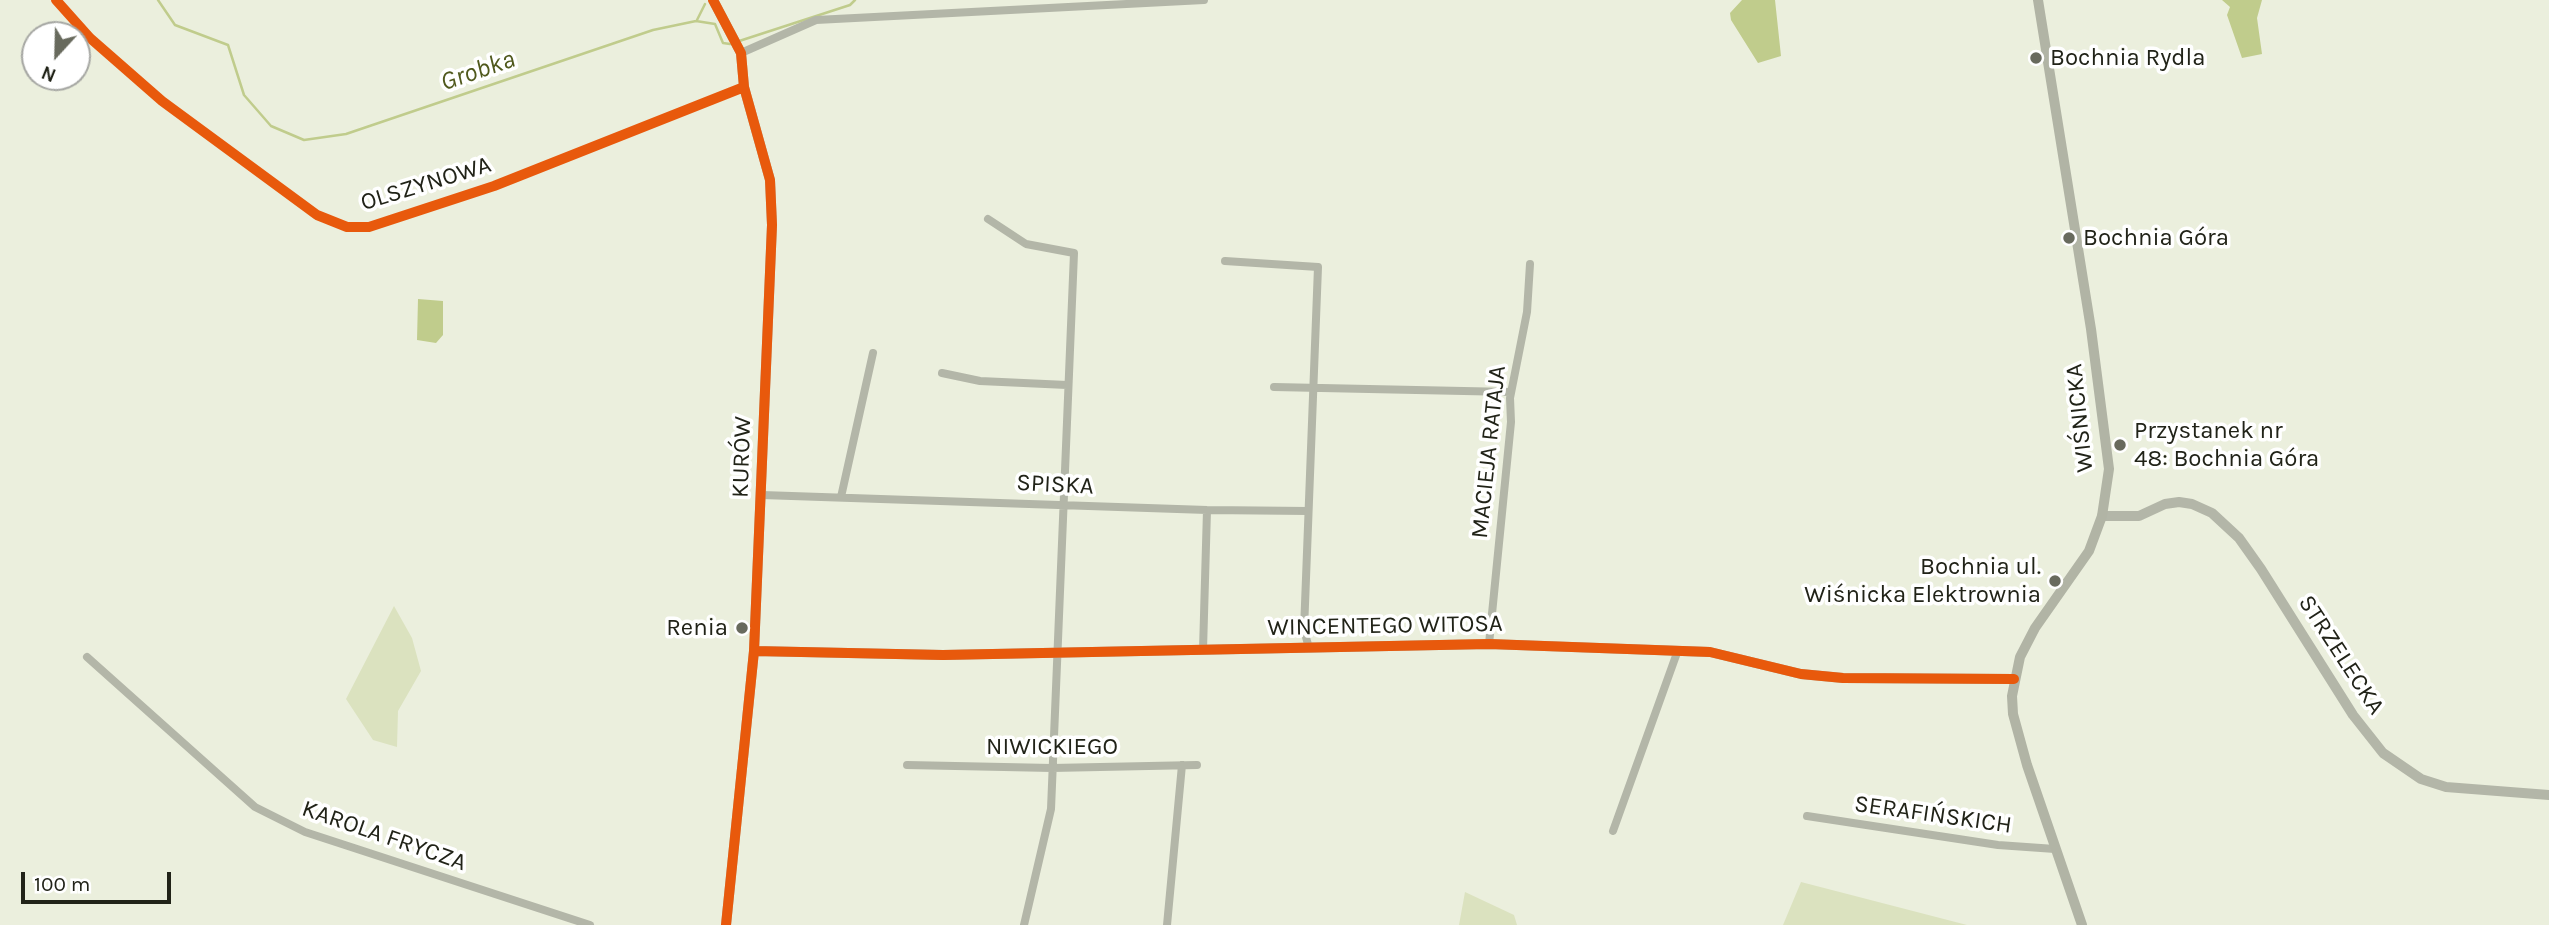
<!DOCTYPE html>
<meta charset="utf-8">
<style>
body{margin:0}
#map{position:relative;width:2549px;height:925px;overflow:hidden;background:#ebefdd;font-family:Karla,sans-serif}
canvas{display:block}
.north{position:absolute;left:21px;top:21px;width:70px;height:70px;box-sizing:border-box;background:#fff;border:2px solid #a6a7a3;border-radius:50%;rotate:202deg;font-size:19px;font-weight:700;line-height:28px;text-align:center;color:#212318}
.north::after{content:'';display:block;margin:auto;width:24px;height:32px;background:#686a5d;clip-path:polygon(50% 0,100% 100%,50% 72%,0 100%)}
.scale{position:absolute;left:21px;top:872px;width:150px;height:32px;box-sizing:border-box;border:4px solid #212318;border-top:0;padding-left:9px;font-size:21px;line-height:24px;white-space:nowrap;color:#212318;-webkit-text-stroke:5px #fff;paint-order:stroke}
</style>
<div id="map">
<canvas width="2549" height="925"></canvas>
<div class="north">N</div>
<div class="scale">100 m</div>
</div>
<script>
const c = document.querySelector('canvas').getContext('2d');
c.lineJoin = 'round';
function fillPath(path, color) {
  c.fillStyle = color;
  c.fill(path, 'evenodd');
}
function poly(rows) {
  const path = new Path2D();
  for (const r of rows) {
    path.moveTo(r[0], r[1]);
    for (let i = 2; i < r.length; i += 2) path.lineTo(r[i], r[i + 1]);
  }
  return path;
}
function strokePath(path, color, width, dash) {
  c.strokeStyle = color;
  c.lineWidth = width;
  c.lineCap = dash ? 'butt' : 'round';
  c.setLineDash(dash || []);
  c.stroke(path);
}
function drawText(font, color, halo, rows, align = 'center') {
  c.font = font + ' Karla,sans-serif';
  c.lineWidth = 7;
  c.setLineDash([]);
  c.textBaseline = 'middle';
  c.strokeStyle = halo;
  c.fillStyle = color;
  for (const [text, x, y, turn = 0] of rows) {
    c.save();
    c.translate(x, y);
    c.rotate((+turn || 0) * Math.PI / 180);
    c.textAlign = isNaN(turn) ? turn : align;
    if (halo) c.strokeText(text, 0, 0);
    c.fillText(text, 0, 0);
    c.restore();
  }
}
const green = poly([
 [394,606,412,638,421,671,398,711,397,747,373,740,346,699],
 [1801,882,1967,925,1783,925],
 [1465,892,1514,915,1517,925,1459,925]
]);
const water = poly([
 [1742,0,1775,0,1781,56,1758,63,1731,20,1730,13],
 [2222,0,2262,0,2257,18,2262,54,2242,58,2227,15,2230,7],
 [418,299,443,301,443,335,436,343,417,340]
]);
const stream = poly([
 [158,0,175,25,228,45,244,95,271,126,304,140,346,134,653,30,696,21,715,24,723,43,730,44,850,5,855,0],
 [697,20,705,4]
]);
const minor = poly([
 [56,0,90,38,162,101,317,215,347,227,369,227,494,186,744,87],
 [741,53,816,20,1204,0],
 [988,219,1026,244,1074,253,1051,809,1024,925],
 [1225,261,1318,267,1304,630,1309,648],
 [942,373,980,381,1067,385],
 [1274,387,1511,392],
 [762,495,1207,510,1308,511],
 [841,497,873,353],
 [1489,644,1511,422,1510,398,1527,312,1530,264],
 [1203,650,1207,510],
 [87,657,255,807,305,832,590,925],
 [907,765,1052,768,1197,765],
 [1807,816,1998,845,2055,849],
 [1613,831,1678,650],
 [1167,925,1182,765]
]);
const tertiary = poly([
 [713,0,741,53,744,87,770,180,772,225,754,651,726,925],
 [2102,516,2139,516,2165,504,2179,502,2192,504,2212,513,2239,538,2261,569,2353,715,2383,753,2421,779,2446,787,2549,795],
 [754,651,943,655,1489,644,1710,652,1801,674,1843,678,2014,679]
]);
const secondary = poly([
 [2038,0,2091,329,2109,469,2102,516,2089,551,2035,628,2020,657,2012,696,2013,714,2027,765,2082,925]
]);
const cycleway = poly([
 [56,0,90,38,162,101,317,215,347,227,369,227,494,186,744,87],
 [713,0,741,53,744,87,770,180,772,225,754,651,726,925],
 [754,651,943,655,1489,644,1710,652,1801,674,1843,678,2014,679]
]);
const markers = [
 [2036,58,7,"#686a5d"],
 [2069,238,7,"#686a5d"],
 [2120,445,7,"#686a5d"],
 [2055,581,7,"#686a5d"],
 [742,628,7,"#686a5d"]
];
const poiNames = [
 ["Bochnia Rydla",2050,58],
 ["Bochnia Góra",2083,238],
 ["Przystanek nr",2134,431],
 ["48: Bochnia Góra",2134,459],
 ["Bochnia ul.",2041,567,"right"],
 ["Wiśnicka Elektrownia",2041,595,"right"],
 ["Renia",728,628,"right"]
];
const streetNames = [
 ["OLSZYNOWA",426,184,-17],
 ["WIŚNICKA",2080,418,-96],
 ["MACIEJA RATAJA",1489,452,-84],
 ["KURÓW",742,457,-88],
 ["SPISKA",1055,485,3],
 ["WINCENTEGO WITOSA",1385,626,-1],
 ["STRZELECKA",2341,655,57],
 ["NIWICKIEGO",1052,747],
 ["SERAFIŃSKICH",1933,815,8],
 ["KAROLA FRYCZA",384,836,19]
];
const waterNames = [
 ["Grobka",478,71,-19]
];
fillPath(green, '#dbe2bf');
fillPath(water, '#c0cc8c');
strokePath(stream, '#c0cc8c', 2.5);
strokePath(minor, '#b3b6a8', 8);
strokePath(tertiary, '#b3b6a8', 10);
strokePath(secondary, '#b1b4a5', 10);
strokePath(cycleway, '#e8590c', 10);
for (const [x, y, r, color] of markers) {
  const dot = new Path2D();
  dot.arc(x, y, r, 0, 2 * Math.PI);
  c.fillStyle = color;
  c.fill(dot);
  strokePath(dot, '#fff', 2.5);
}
drawText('24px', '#212318', '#fff', poiNames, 'left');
drawText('24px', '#212318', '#fff', streetNames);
drawText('italic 26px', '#50591d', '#fff', waterNames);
</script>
